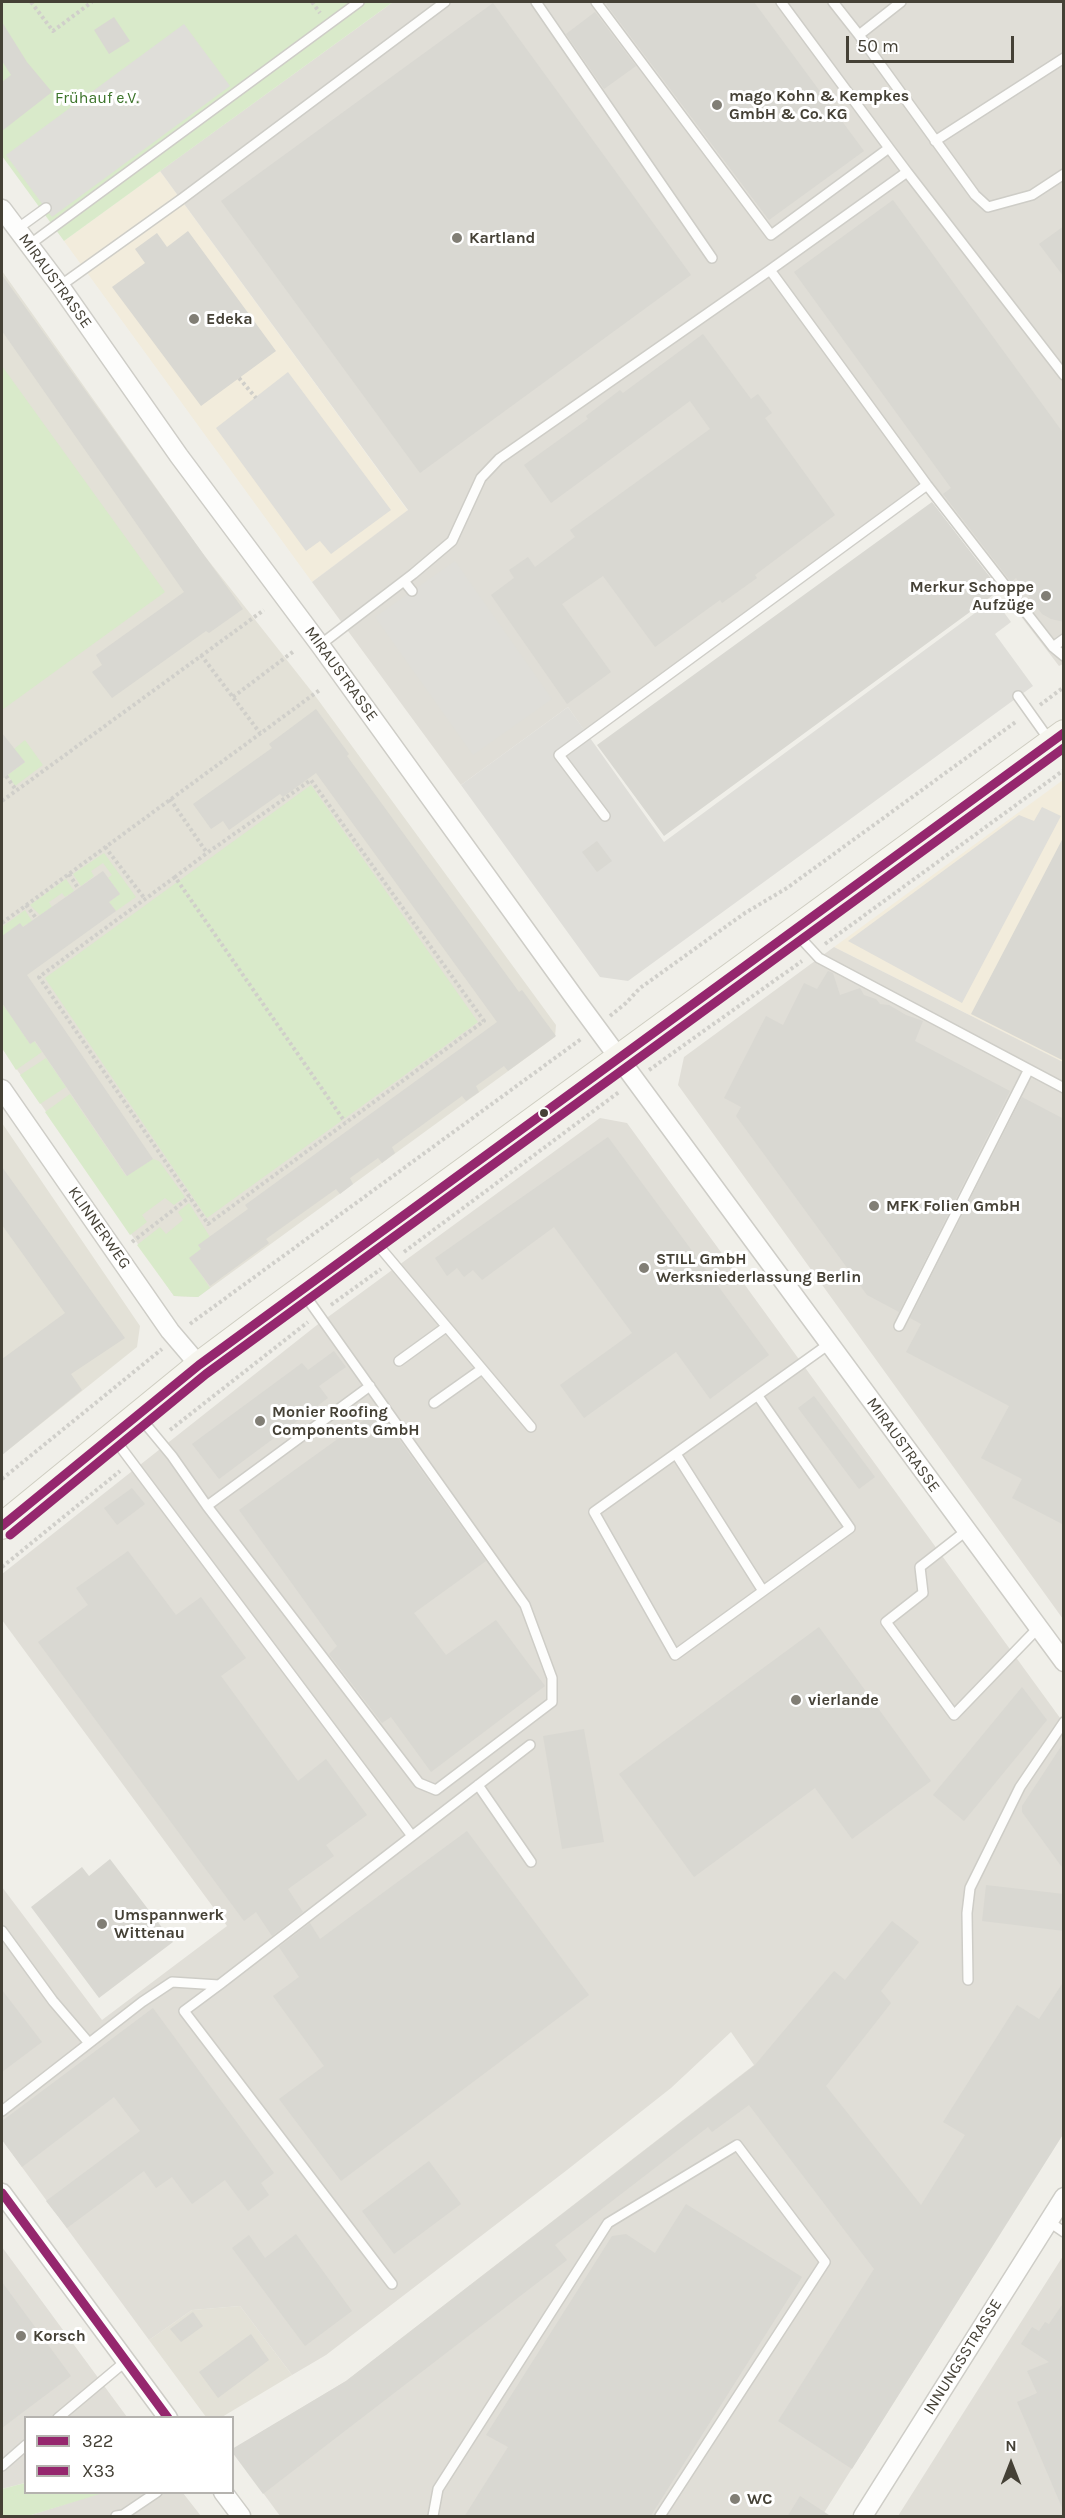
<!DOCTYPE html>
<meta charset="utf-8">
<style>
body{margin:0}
#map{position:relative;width:1065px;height:2518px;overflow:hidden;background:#f0efe9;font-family:Karla,sans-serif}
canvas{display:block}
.frame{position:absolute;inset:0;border:3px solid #454136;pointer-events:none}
.legend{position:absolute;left:24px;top:2416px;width:210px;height:78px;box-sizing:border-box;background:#fff;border:2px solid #b5b3af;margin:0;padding:8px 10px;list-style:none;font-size:18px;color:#454136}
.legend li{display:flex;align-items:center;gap:12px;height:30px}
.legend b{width:30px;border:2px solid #b5b3af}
.north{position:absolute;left:981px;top:2434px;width:60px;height:60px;-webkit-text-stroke:4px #fff;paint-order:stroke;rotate:0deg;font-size:16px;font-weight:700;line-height:24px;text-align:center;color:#454136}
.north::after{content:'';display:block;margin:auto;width:21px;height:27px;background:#454136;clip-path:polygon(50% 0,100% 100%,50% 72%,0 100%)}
.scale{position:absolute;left:846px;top:36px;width:168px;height:27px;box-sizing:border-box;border:3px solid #454136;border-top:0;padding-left:8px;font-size:18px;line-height:21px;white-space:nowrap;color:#454136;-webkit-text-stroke:4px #fff;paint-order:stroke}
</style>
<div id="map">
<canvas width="1065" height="2518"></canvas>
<div class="frame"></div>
<ul class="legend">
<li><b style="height:8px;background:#95276e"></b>322</li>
<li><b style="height:8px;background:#95276e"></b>X33</li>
</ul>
<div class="north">N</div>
<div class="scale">50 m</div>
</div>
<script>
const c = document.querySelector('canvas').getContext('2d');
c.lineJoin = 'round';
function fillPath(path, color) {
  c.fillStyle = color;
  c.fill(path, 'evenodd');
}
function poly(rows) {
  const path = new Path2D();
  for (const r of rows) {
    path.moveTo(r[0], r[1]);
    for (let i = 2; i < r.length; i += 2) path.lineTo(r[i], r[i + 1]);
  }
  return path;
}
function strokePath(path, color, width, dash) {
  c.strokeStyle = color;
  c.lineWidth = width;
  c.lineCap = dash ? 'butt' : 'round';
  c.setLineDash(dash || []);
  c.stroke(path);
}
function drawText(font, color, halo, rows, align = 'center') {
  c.font = font + ' Karla,sans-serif';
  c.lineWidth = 6;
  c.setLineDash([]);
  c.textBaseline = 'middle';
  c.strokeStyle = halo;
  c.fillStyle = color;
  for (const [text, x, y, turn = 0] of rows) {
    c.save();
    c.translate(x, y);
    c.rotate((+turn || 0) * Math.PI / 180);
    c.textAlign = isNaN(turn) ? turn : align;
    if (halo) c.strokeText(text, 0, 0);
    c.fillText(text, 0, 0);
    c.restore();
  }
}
const residential = poly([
 [2,271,204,555,316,697,556,1025,555,1037,198,1297,174,1296,2,1048],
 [2,1123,140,1326,137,1347,2,1455],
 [240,2306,292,2375,222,2417,206,2417,149,2340,192,2310]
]);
const commercial = poly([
 [160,171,408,511,312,582,64,241],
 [1063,780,1063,1062,834,947]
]);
const industrial = poly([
 [393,2,1063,2,1063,664,1059,666,923,489,586,733,568,707,461,785,312,582,408,510,160,171],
 [834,947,1063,1062,1063,1619,678,1085,684,1057],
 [600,1118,627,1123,1063,1722,1063,2133,822,2516,280,2516,233,2452,233,2449,346,2381,754,2065,731,2032,671,2088,567,2170,326,2355,292,2375,240,2306,192,2310,149,2340,2,2140,2,1887,102,2020,227,1926,2,1620,2,1574,317,1325],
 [2,2247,127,2417,26,2418,25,2483,2,2489],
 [1063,2256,1063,2516,898,2516,974,2396],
 [103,2492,183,2493,201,2516,28,2516]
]);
const green = poly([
 [2,2,393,2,64,241,2,156],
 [2,366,165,592,2,710],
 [25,740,43,765,15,786,8,775,25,762,14,749],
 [311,785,478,1022,207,1218,45,978],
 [104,853,136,897,116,911,109,902,120,894,108,878,112,875,103,863,91,871,94,876,81,886,73,874],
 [66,879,74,891,65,897,62,893,55,898,49,902,52,907,40,915,30,905],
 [25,910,32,921,2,939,2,927],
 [2,1003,6,1010,11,1007,21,1031,30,1044,34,1041,42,1052,16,1070,2,1048],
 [46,1058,66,1087,40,1104,20,1075],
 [70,1094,126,1176,153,1159,159,1161,185,1197,174,1205,165,1198,142,1215,147,1222,130,1235,45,1112],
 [189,1203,210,1237,199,1246,201,1249,190,1258,210,1288,198,1297,174,1296,137,1245,160,1227,166,1234,183,1220,178,1212],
 [25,2483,26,2492,103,2493,28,2516,2,2516,2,2489]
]);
const parking = poly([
 [184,24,230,86,52,217,6,155],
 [288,372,391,510,331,554,320,541,306,551,216,428],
 [455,561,552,699,473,755,375,617],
 [994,599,1011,622,995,634,1033,686,628,981,600,977,461,785,568,707,664,842],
 [1042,807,1061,816,962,1003,848,941,1019,815,1034,821]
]);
const building = poly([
 [609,2,754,2,864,151,769,220,606,4],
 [493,3,691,275,420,473,221,201],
 [595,12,636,66,604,89,566,34],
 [114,17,130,41,109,54,94,30],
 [2,22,27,62,52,92,2,131,2,82,11,75,2,61],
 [893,200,1064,434,1064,622,1051,619,1042,614,1016,578,1011,582,943,494,951,488,794,272],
 [1064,226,1064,277,1039,244],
 [188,231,276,351,201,406,112,287,145,263,135,249,157,233,167,247],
 [2,275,243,609,209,633,206,631,112,698,92,672,102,665,96,655,184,592,2,331],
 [703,334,751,399,758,394,772,413,765,418,835,515,755,575,757,578,722,603,720,600,655,647,603,576,562,604,611,672,567,704,491,595,514,578,509,570,528,557,535,567,575,537,570,530,710,429,690,401,551,503,524,465,588,419,586,416,620,390,623,393],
 [932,502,1000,590,664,836,597,745],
 [316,709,349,754,347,756,495,959,519,992,522,990,556,1036,508,1071,504,1066,476,1086,479,1092,466,1101,462,1096,392,1147,395,1153,382,1163,378,1158,350,1178,353,1184,340,1194,336,1189,266,1239,269,1243,210,1286,189,1258,201,1249,198,1245,248,1209,245,1205,497,1022,316,773,283,797,280,794,229,830,223,821,211,829,193,804,272,748,269,744],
 [2,733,25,762,2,779],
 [1064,836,1064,1061,971,1014],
 [597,841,612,861,597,872,582,852],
 [103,871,120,894,109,902,116,911,27,975,153,1159,127,1176,35,1041,30,1044,2,1003,2,936,20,923,23,927],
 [828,971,833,973,840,995,860,988,864,995,876,999,880,1004,889,1005,906,1015,923,1021,915,1041,1010,1091,899,1312,867,1295,736,1116,741,1107,724,1098,766,1016,783,1025,804,983,817,989],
 [1022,1097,1064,1119,1064,1525,1012,1498,1022,1479,981,1458,1009,1406,906,1352,921,1324,910,1318],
 [608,1137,769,1355,710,1399,676,1352,584,1418,560,1385,632,1333,554,1227,482,1280,473,1270,464,1277,457,1268,447,1276,435,1258],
 [2,1167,125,1338,71,1374,82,1390,2,1455,2,1359,65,1313,2,1225],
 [334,1351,346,1367,319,1386,328,1398,219,1479,192,1444,302,1363,308,1370],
 [814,1396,875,1477,859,1489,798,1408],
 [378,1410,486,1561,414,1613,446,1655,496,1620,545,1686,431,1772,391,1717,382,1723,329,1654,337,1646,239,1510],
 [132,1488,145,1504,117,1525,104,1508],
 [128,1551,176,1615,201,1597,246,1658,221,1676,298,1781,326,1759,367,1815,326,1845,334,1856,288,1889,303,1912,272,1936,256,1912,244,1921,38,1642,88,1605,76,1588],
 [819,1627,931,1781,852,1839,815,1788,694,1877,619,1774],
 [1022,1687,1047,1720,964,1821,933,1795],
 [584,1729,604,1842,562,1849,543,1736],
 [1064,1742,1064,1870,1022,1812,1022,1806],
 [467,1831,589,1995,341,2181,279,2099,324,2066,273,1996,299,1977,279,1947,310,1923,320,1939],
 [110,1859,173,1942,99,1998,31,1907,82,1867,89,1876],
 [986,1885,1064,1894,1064,1931,982,1921],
 [892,1921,919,1942,881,1991,891,2003,826,2086,921,2205,965,2135,943,2122,1017,2005,1039,2019,1064,1981,1064,2133,852,2469,778,2421,874,2269,749,2105,712,2132,708,2127,555,2245,567,2260,263,2494,232,2452,232,2449,346,2381,755,2065,834,1971,845,1980],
 [2,1990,42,2042,2,2072],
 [153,2008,274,2173,261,2183,269,2195,248,2211,225,2180,192,2204,172,2177,156,2188,144,2171,67,2228,46,2201,140,2131,114,2097,22,2167,2,2140,2,2121],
 [429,2161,461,2204,394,2254,362,2211],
 [686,2204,802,2277,650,2517,464,2517,508,2447,486,2435,612,2236,626,2234,655,2253],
 [296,2234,352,2311,305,2346,232,2248,249,2235,265,2258],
 [2,2282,71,2376,2,2428],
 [1064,2302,1064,2510,1063,2510,1017,2402,1037,2393,1027,2371,1049,2362,1021,2344,1032,2327,1039,2331,1045,2322,1049,2324],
 [193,2312,203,2326,181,2342,170,2329],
 [251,2334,269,2360,218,2398,199,2372],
 [800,2496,832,2517,787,2517]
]);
const path = poly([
 [31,2,53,31,92,2],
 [312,2,320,13],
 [239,378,256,398],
 [201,655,260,733],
 [233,697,294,651],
 [1040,705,1064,687],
 [6,776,16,790],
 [170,799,207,853],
 [2,801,264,610],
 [105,847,145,899],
 [69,874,78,888],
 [175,877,39,977,208,1224,484,1021,311,780,207,853,175,877,345,1122],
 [26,905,36,918],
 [2,923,321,689],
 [825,944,1064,770],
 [610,1016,626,1003,640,988,745,913,787,888,1017,721],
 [649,1070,802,961],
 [132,1242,190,1197],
 [404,1252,619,1092],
 [331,1305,381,1269],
 [190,1324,581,1039],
 [170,1430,308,1322],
 [2,1479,162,1349],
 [2,1567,120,1471]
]);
const service = poly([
 [536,2,712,258],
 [596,2,771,235,889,148,781,2],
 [833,2,859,35,901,2],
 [859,35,975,195,988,207,1032,195,1064,174],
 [935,141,1064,58],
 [889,148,907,172],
 [17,229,46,208],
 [29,245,359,2],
 [770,270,907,172,1064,375],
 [60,286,183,198,445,2],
 [404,581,412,591],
 [320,645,413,574,452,541,481,478,499,459,770,270,927,485,1053,647,1064,656],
 [1053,647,1064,639],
 [1018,696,1050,741],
 [605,816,559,755,927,485],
 [795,932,819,958,1064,1088],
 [372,1238,531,1427],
 [899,1326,1028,1071],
 [399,1361,446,1327],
 [758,1396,850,1528,675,1655,594,1512,829,1344],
 [434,1403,482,1369],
 [138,1415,172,1456,207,1506,419,1783,436,1790,552,1702,552,1678,525,1605,302,1291],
 [113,1437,412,1836],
 [676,1454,763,1591],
 [207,1506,370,1386],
 [966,1531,920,1567,923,1593,886,1622,954,1715,1038,1628],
 [478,1785,531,1862],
 [2,1931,53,2001,89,2043],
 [968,1980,967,1913,970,1888,1020,1787,1064,1722],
 [219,1985,184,2011,392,2284],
 [2,2111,142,2002,172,1982,219,1985,530,1745],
 [1048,2221,1064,2232],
 [58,2418,126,2361],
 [2,2466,26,2445],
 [116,2516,123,2515,157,2492],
 [433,2516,438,2489,608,2223,737,2145,825,2262,660,2516]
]);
const minor = poly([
 [2,209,60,286,179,456,320,645,574,997,1064,1662],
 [2,1089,170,1331,199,1365],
 [2,2193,168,2418],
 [223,2492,241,2516],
 [863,2516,1064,2197]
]);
const secondary = poly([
 [2,1526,199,1365,266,1315,1064,733]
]);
const bus1 = poly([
 [2,1526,199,1365,1064,733],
 [2,2193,168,2418]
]);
const bus2 = poly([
 [10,1535,206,1374,1064,748]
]);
const markers = [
 [717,105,6,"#817e75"],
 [457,238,6,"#817e75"],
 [194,319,6,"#817e75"],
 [1046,596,6,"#817e75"],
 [544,1113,5,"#454136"],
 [874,1206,6,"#817e75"],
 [644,1268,6,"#817e75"],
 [260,1421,6,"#817e75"],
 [796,1700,6,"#817e75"],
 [102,1924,6,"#817e75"],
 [21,2336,6,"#817e75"],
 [735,2499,6,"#817e75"]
];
const poiNames = [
 ["mago Kohn & Kempkes",729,96],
 ["GmbH & Co. KG",729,114],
 ["Kartland",469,238],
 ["Edeka",206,319],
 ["Merkur Schoppe",1034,587,"right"],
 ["Aufzüge",1034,605,"right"],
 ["MFK Folien GmbH",886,1206],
 ["STILL GmbH",656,1259],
 ["Werksniederlassung Berlin",656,1277],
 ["Monier Roofing",272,1412],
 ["Components GmbH",272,1430],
 ["vierlande",808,1700],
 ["Umspannwerk",114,1915],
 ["Wittenau",114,1933],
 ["Korsch",33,2336],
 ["WC",747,2499]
];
const parkNames = [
 ["Frühauf e.V.",97,98]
];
const streetNames = [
 ["MIRAUSTRASSE",55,281,54],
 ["MIRAUSTRASSE",341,674,54],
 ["KLINNERWEG",99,1228,55],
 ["MIRAUSTRASSE",903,1445,54],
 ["INNUNGSSTRASSE",963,2357,-58]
];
fillPath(residential, '#e3e1d7');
fillPath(commercial, '#f2ecdc');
fillPath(industrial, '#e0ded7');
fillPath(green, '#d9eaca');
fillPath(parking, '#dfded9');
fillPath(building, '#d9d8d2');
strokePath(service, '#cecdc7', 12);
strokePath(minor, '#cecdc7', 21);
strokePath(secondary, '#cecdc1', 28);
strokePath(path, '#d0cfca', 4, [3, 3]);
strokePath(service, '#fdfdfc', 9);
strokePath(minor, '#fdfdfc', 18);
strokePath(secondary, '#f6f5ee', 26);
strokePath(bus1, '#95276e', 9);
strokePath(bus2, '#95276e', 9);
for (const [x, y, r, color] of markers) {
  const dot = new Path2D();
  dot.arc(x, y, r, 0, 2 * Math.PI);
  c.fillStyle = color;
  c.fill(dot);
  strokePath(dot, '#fff', 2);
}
drawText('bold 16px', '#454136', '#fff', poiNames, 'left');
drawText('16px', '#3d752b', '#fff', parkNames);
drawText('16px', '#454136', '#fff', streetNames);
</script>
